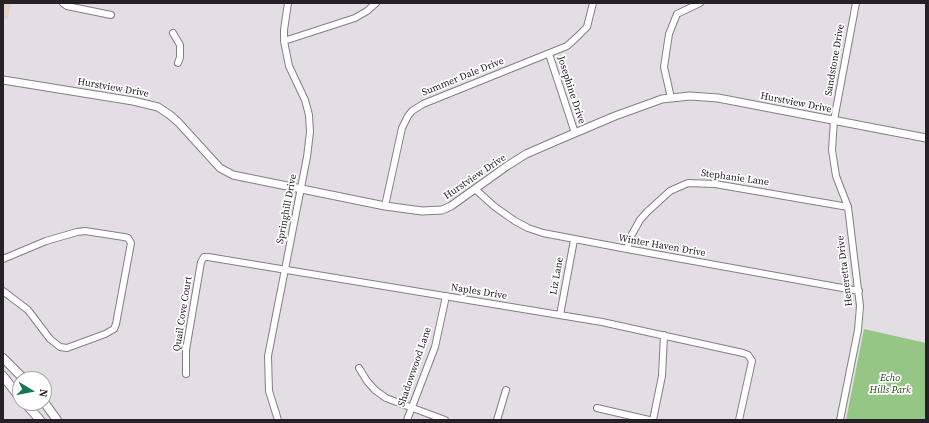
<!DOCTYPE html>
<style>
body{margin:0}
#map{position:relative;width:929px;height:423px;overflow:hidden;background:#e3dee4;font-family:"Source Serif 4",serif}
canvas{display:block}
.frame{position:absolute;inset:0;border:4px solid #242225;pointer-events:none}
.north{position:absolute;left:12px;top:371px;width:40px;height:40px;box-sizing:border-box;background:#fff;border:1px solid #a7a7a8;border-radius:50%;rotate:100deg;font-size:11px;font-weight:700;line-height:16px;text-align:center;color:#242225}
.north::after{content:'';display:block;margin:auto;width:14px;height:18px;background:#127952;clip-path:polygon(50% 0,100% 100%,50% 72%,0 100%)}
</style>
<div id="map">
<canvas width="929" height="423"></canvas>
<div class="frame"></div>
<div class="north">N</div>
</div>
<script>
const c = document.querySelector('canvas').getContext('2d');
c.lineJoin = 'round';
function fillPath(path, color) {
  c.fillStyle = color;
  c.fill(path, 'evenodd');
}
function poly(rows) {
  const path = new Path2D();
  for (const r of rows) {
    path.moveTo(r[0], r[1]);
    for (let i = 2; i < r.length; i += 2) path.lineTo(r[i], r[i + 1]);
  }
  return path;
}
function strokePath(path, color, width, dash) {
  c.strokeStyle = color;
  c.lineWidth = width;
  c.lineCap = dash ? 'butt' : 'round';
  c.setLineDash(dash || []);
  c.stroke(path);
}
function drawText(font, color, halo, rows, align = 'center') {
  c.font = font + ' "Source Serif 4",serif';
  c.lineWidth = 3.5;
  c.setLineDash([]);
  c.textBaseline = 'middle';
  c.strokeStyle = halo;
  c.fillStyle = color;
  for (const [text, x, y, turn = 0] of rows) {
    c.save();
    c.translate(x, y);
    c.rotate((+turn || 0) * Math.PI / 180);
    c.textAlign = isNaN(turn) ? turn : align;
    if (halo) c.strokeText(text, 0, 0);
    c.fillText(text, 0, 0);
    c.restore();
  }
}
const education = poly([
 [3,3,11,3,8,19,3,18]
]);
const green = poly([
 [864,329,926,343,926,420,846,420]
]);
const minor = poly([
 [63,3,67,6,111,15],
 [173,33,180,45,180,57,178,63],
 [284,41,355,18,367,11,376,3],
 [549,54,575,133],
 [671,98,664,67,669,34,677,14,700,3],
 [475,189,495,207,515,221,528,228,543,233,627,249,859,291],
 [385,206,402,128,408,116,412,111,423,104,567,46,576,38,587,27,593,3],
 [627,249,631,236,640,220,647,212,670,191,688,183,715,184,848,207],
 [3,259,46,241,77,232,85,231,124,237,128,238,131,243,116,324,114,329,105,334,67,348,60,347,50,339,28,310,3,291],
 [560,315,574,240],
 [359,368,367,381,375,390,386,398,445,420],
 [186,374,186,350,201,262,204,257,208,257,602,322,743,353,748,355,752,361,739,420],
 [597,408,649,420],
 [278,420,269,391,268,356,307,157,310,132,309,115,305,100,289,66,284,41,284,30,288,3],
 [407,420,435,347,446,296],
 [497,420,506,390],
 [653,420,662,376,664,335],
 [840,420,858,330,860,306,848,207,836,176,832,150,834,120,856,3]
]);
const tertiary = poly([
 [3,80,133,101,158,107,170,115,178,122,220,168,233,175,385,206,422,211,442,210,451,206,507,166,526,154,556,141,615,116,662,99,671,98,690,96,718,98,926,138]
]);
const secondary = poly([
 [3,358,24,379],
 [3,376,20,398],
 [44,402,57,420],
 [25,403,40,420]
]);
const streetNames = [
 ["Sandstone Drive",835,60,-80],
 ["Summer Dale Drive",463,77,-22],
 ["Hurstview Drive",113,88,10],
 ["Josephine Drive",571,90,72],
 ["Hurstview Drive",796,103,11],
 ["Hurstview Drive",475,177,-34],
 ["Stephanie Lane",735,178,8],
 ["Springhill Drive",287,209,-79],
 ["Winter Haven Drive",662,246,10],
 ["Heneretta Drive",845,271,-97],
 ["Liz Lane",557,276,-80],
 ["Naples Drive",479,292,9],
 ["Quail Cove Court",183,314,-81],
 ["Shadowwood Lane",415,367,-71]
];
const parkNames = [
 ["Echo",890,378],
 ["Hills Park",890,390]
];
fillPath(education, '#e6d2c3');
fillPath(green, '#96c685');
strokePath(minor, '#837f84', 8);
strokePath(tertiary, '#837f84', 9);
strokePath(secondary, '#837f84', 10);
strokePath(minor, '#fff', 6);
strokePath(tertiary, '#fff', 7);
strokePath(secondary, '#fff', 8);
drawText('10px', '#242225', '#fff', streetNames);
drawText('italic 10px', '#214313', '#fff', parkNames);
</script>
